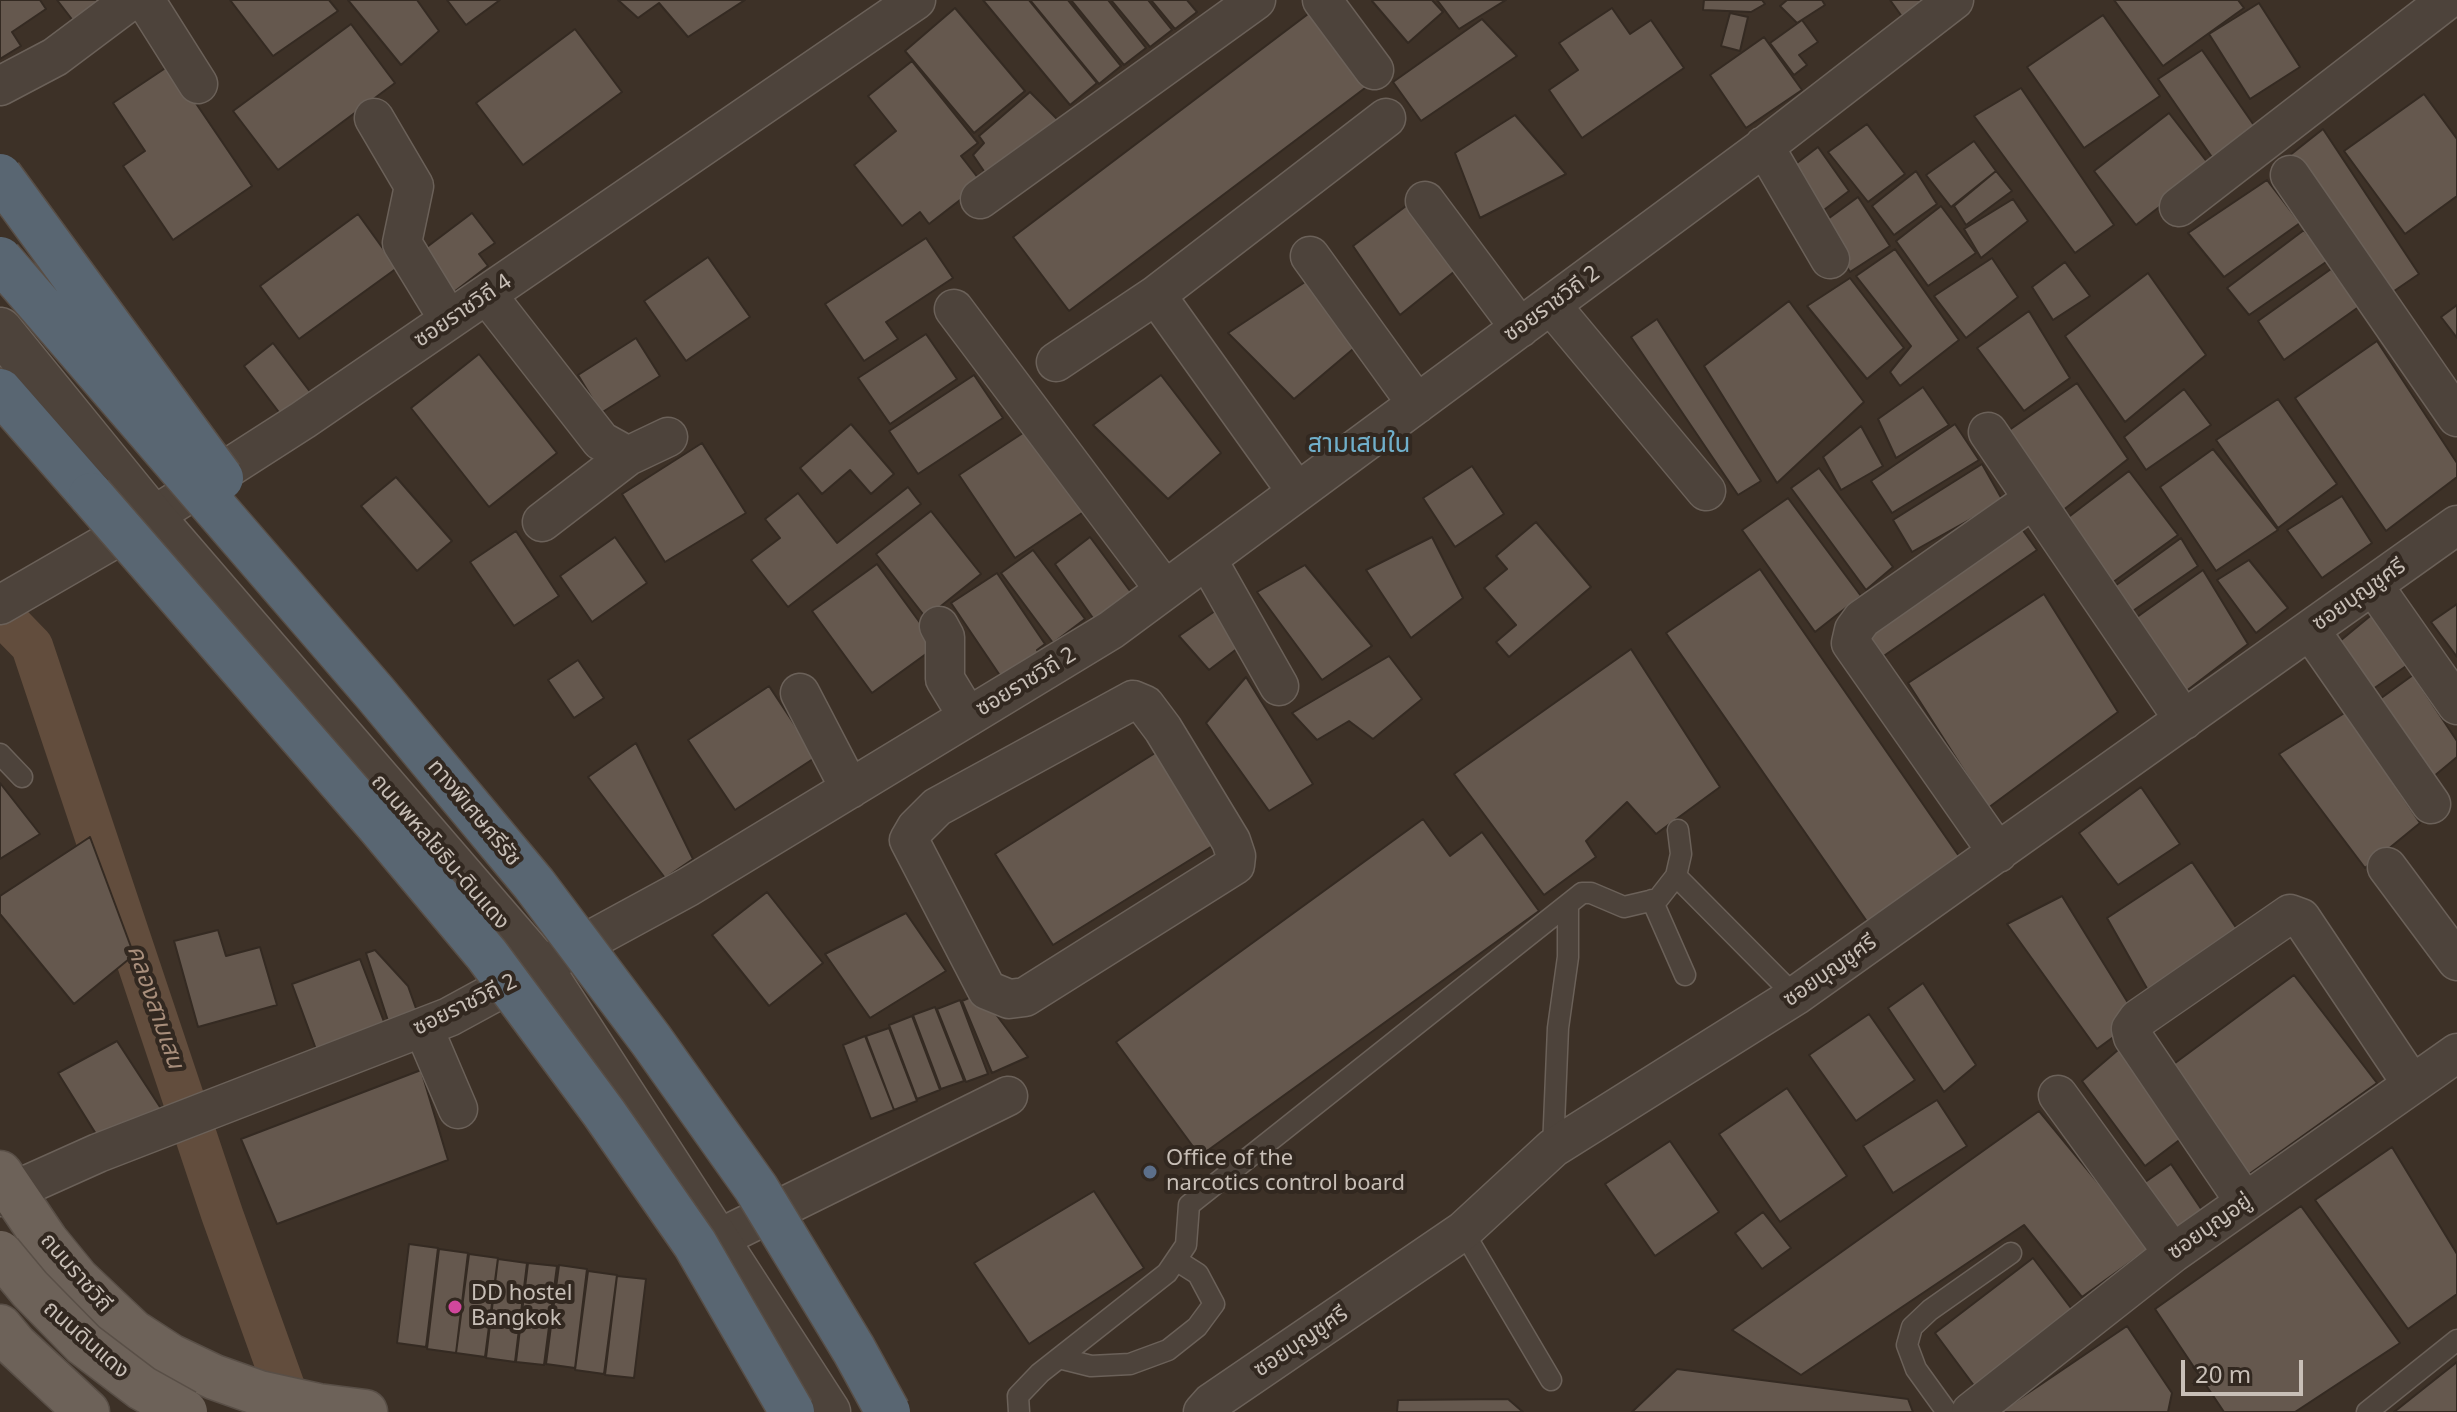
<!DOCTYPE html>
<meta charset="utf-8">
<style>
body{margin:0}
#map{position:relative;width:2457px;height:1412px;overflow:hidden;background:#3d3127;font-family:"Noto Sans",sans-serif}
canvas{display:block}
.scale{position:absolute;left:2181px;top:1360px;width:122px;height:36px;box-sizing:border-box;border:4px solid #c8bfb7;border-top:0;padding-left:10px;font-size:24px;line-height:28px;white-space:nowrap;color:#c8bfb7;-webkit-text-stroke:6px #322820;paint-order:stroke}
</style>
<div id="map">
<canvas width="2457" height="1412"></canvas>
<div class="scale">20 m</div>
</div>
<script>
const c = document.querySelector('canvas').getContext('2d');
c.lineJoin = 'round';
function poly(rows) {
  const path = new Path2D();
  for (const r of rows) {
    path.moveTo(r[0], r[1]);
    for (let i = 2; i < r.length; i += 2) path.lineTo(r[i], r[i + 1]);
  }
  return path;
}
function strokePath(path, color, width, dash) {
  c.strokeStyle = color;
  c.lineWidth = width;
  c.lineCap = dash ? 'butt' : 'round';
  c.setLineDash(dash || []);
  c.stroke(path);
}
function fillPath(path, color) {
  c.fillStyle = color;
  c.fill(path, 'evenodd');
}
function drawText(font, color, halo, rows, align = 'center') {
  c.font = font + ' "Noto Sans","Noto Sans Thai",sans-serif';
  c.lineWidth = 8;
  c.setLineDash([]);
  c.textBaseline = 'middle';
  c.strokeStyle = halo;
  c.fillStyle = color;
  for (const [text, x, y, turn = 0] of rows) {
    c.save();
    c.translate(x, y);
    c.rotate((+turn || 0) * Math.PI / 180);
    c.textAlign = isNaN(turn) ? turn : align;
    if (halo) c.strokeText(text, 0, 0);
    c.fillText(text, 0, 0);
    c.restore();
  }
}
const canal = poly([
 [0,613,32,646,222,1214,293,1412]
]);
const building = poly([
 [0,0,40,0,46,9,12,32,21,46,0,59,0,0],
 [57,0,104,0,74,22,57,0],
 [230,0,329,0,338,11,273,56,230,0],
 [348,0,417,0,439,31,401,65,348,0],
 [447,0,500,0,466,25,447,0],
 [618,0,745,0,688,37,659,3,638,18,618,0],
 [983,0,1029,0,1097,83,1070,105,983,0],
 [1030,0,1068,0,1121,66,1099,84,1030,0],
 [1071,0,1108,0,1146,48,1124,65,1071,0],
 [1111,0,1148,0,1172,30,1150,47,1111,0],
 [1151,0,1187,0,1197,12,1175,29,1151,0],
 [1374,0,1432,0,1443,12,1408,43,1372,1,1374,0],
 [1437,0,1506,0,1459,29,1437,0],
 [1704,0,1762,0,1765,4,1751,12,1703,10,1704,0],
 [1787,0,1822,0,1825,5,1797,23,1780,6,1787,0],
 [1890,0,1941,0,1908,25,1890,0],
 [2114,0,2238,0,2244,8,2163,66,2114,0],
 [2259,3,2300,67,2250,99,2209,34,2259,3],
 [955,8,1025,91,974,133,905,51,955,8],
 [1612,8,1630,34,1651,20,1684,68,1582,138,1549,90,1578,70,1559,43,1612,8],
 [1312,11,1369,85,1069,311,1013,237,1312,11],
 [1730,13,1748,17,1740,51,1721,46,1730,13],
 [2103,15,2160,96,2084,148,2027,67,2103,15],
 [1482,19,1517,56,1421,121,1393,82,1482,19],
 [1802,20,1818,42,1799,55,1807,65,1794,75,1770,43,1802,20],
 [351,24,395,83,278,170,233,111,351,24],
 [575,29,622,92,523,165,476,103,575,29],
 [1764,37,1802,90,1746,128,1710,75,1764,37],
 [2202,50,2260,134,2216,163,2158,79,2202,50],
 [912,61,978,143,961,156,982,183,929,224,920,212,902,226,854,165,896,131,868,96,912,61],
 [170,65,252,186,173,240,123,166,145,151,113,103,170,65],
 [2021,88,2114,225,2075,253,1974,116,2021,88],
 [1030,92,1068,130,992,183,973,155,984,143,979,136,1030,92],
 [2424,94,2457,139,2457,196,2405,234,2344,151,2424,94],
 [2169,113,2211,167,2136,225,2094,171,2169,113],
 [1515,115,1566,174,1480,218,1455,153,1515,115],
 [1867,124,1905,174,1868,202,1828,152,1867,124],
 [2323,129,2419,274,2381,300,2280,163,2323,129],
 [1974,141,1996,171,1951,207,1926,175,1974,141],
 [1818,147,1849,191,1808,222,1781,175,1818,147],
 [1916,171,1937,204,1894,235,1872,206,1916,171],
 [1996,171,2012,191,1966,225,1954,206,1996,171],
 [2267,180,2300,223,2224,277,2188,233,2267,180],
 [1858,197,1890,246,1850,272,1821,224,1858,197],
 [2013,199,2028,221,1981,258,1964,229,2013,199],
 [1410,203,1455,271,1400,315,1353,246,1410,203],
 [1941,206,1976,253,1928,286,1896,241,1941,206],
 [472,213,495,243,479,254,488,266,450,295,419,253,472,213],
 [358,214,397,268,299,339,260,286,358,214],
 [2304,230,2329,260,2249,315,2227,288,2304,230],
 [926,238,953,278,886,322,898,339,864,361,825,304,926,238],
 [1895,249,1959,340,1900,386,1890,372,1911,346,1856,276,1895,249],
 [708,257,750,317,686,361,644,301,708,257],
 [1992,258,2018,297,1966,338,1934,296,1992,258],
 [2065,262,2090,296,2053,320,2032,287,2065,262],
 [2331,269,2360,306,2284,360,2258,321,2331,269],
 [2148,273,2206,355,2125,422,2065,336,2148,273],
 [1850,278,1904,348,1867,379,1807,306,1850,278],
 [1308,280,1359,344,1294,399,1228,333,1308,280],
 [1789,301,1864,402,1777,483,1704,366,1789,301],
 [2457,305,2457,338,2441,317,2457,305],
 [2029,311,2070,378,2024,411,1977,348,2029,311],
 [1657,319,1761,481,1738,495,1631,337,1657,319],
 [926,334,957,379,890,424,858,378,926,334],
 [636,338,660,376,601,413,578,375,636,338],
 [2377,341,2457,463,2457,477,2386,531,2295,398,2377,341],
 [273,343,311,393,281,415,244,366,273,343],
 [479,354,557,453,489,507,411,408,479,354],
 [974,375,1003,418,918,474,889,431,974,375],
 [1161,375,1221,453,1168,499,1093,425,1161,375],
 [2077,383,2128,459,2057,515,2005,433,2077,383],
 [1923,387,1949,425,1896,458,1878,419,1923,387],
 [2184,389,2211,425,2146,470,2124,437,2184,389],
 [2278,399,2337,484,2278,528,2216,440,2278,399],
 [851,424,894,474,871,494,850,470,822,494,800,468,851,424],
 [1955,424,1979,460,1892,513,1871,481,1955,424],
 [1861,426,1883,466,1841,490,1823,457,1861,426],
 [1029,429,1085,511,1015,558,959,475,1029,429],
 [702,443,746,513,665,562,622,494,702,443],
 [2213,449,2278,530,2216,571,2160,487,2213,449],
 [1982,464,2003,501,1912,552,1893,520,1982,464],
 [1472,466,1504,514,1455,547,1423,498,1472,466],
 [1819,468,1893,567,1866,590,1791,488,1819,468],
 [2129,471,2178,535,2105,588,2062,522,2129,471],
 [396,477,452,541,417,571,361,506,396,477],
 [908,487,921,504,788,607,751,560,780,538,765,519,798,493,837,543,908,487],
 [2342,496,2372,543,2322,578,2287,530,2342,496],
 [1788,498,1861,596,1815,632,1742,530,1788,498],
 [931,511,981,574,926,618,876,554,931,511],
 [1536,522,1591,587,1509,657,1496,642,1516,625,1484,588,1507,569,1496,556,1536,522],
 [2022,529,2037,550,1875,662,1863,641,2022,529],
 [516,531,559,596,514,626,470,562,516,531],
 [615,537,647,583,592,622,560,576,615,537],
 [1090,537,1133,595,1095,621,1055,564,1090,537],
 [1432,537,1463,598,1411,638,1366,570,1432,537],
 [2181,538,2198,566,2124,617,2108,591,2181,538],
 [1033,550,1085,619,1053,643,1001,573,1033,550],
 [2249,560,2288,608,2256,633,2217,580,2249,560],
 [877,564,937,646,872,693,812,611,877,564],
 [1305,565,1372,646,1322,680,1257,592,1305,565],
 [1760,569,1961,859,1868,923,1666,633,1760,569],
 [2203,570,2248,644,2181,695,2130,622,2203,570],
 [997,573,1045,644,1037,650,1043,661,1001,677,951,603,997,573],
 [2044,594,2118,712,1988,808,1908,683,2044,594],
 [2457,604,2457,657,2431,622,2457,604],
 [1215,611,1238,648,1209,670,1179,636,1215,611],
 [2375,612,2412,662,2373,689,2340,641,2375,612],
 [1631,649,1720,787,1656,834,1627,802,1586,841,1596,857,1544,895,1454,774,1631,649],
 [1389,656,1422,699,1373,739,1349,721,1317,740,1292,713,1389,656],
 [578,660,604,698,574,718,548,680,578,660],
 [2413,675,2457,741,2457,757,2427,782,2373,704,2413,675],
 [1246,677,1313,784,1269,811,1206,723,1246,677],
 [769,686,816,757,735,810,688,740,769,686],
 [2346,712,2420,823,2365,868,2279,754,2346,712],
 [636,743,693,859,665,878,588,777,636,743],
 [1163,748,1222,840,1053,945,995,854,1163,748],
 [0,783,40,834,0,859,0,783],
 [2141,787,2180,844,2118,885,2079,833,2141,787],
 [1423,819,1450,856,1482,832,1539,911,1200,1156,1116,1042,1423,819],
 [90,837,134,955,74,1004,0,914,0,896,90,837],
 [2192,862,2239,932,2149,992,2107,918,2192,862],
 [767,892,823,963,769,1006,712,935,767,892],
 [2062,896,2138,1019,2097,1049,2007,924,2062,896],
 [906,913,946,971,870,1018,825,954,906,913],
 [218,930,226,956,260,947,277,1005,198,1027,174,941,218,930],
 [375,950,408,986,418,1014,390,1027,366,953,375,950],
 [360,959,386,1027,317,1052,292,984,360,959],
 [2294,975,2377,1083,2245,1177,2167,1069,2294,975],
 [1923,983,1976,1065,1944,1092,1888,1008,1923,983],
 [980,993,1028,1057,992,1073,962,1001,980,993],
 [960,1000,988,1074,966,1082,937,1009,960,1000],
 [935,1007,964,1081,941,1089,913,1015,935,1007],
 [1869,1014,1915,1080,1856,1121,1809,1055,1869,1014],
 [912,1016,940,1090,917,1099,889,1025,912,1016],
 [889,1028,917,1101,894,1110,866,1036,889,1028],
 [865,1036,894,1110,871,1119,843,1045,865,1036],
 [2133,1037,2186,1135,2145,1166,2082,1081,2133,1037],
 [117,1041,162,1110,101,1142,58,1073,117,1041],
 [421,1070,448,1160,277,1224,241,1139,421,1070],
 [1787,1088,1847,1176,1780,1222,1719,1134,1787,1088],
 [1937,1100,1967,1146,1893,1193,1863,1146,1937,1100],
 [2039,1111,2151,1247,2082,1297,2024,1225,1801,1375,1732,1330,2039,1111],
 [1670,1141,1719,1212,1655,1256,1605,1184,1670,1141],
 [2392,1147,2457,1254,2457,1294,2408,1329,2315,1200,2392,1147],
 [2171,1164,2212,1225,2182,1246,2138,1187,2171,1164],
 [1094,1191,1144,1268,1029,1344,974,1263,1094,1191],
 [2301,1206,2400,1343,2295,1412,2224,1412,2155,1309,2301,1206],
 [1763,1212,1791,1248,1762,1269,1735,1233,1763,1212],
 [409,1244,438,1248,426,1347,397,1343,409,1244],
 [439,1249,468,1253,456,1353,427,1349,439,1249],
 [469,1254,498,1258,485,1357,456,1353,469,1254],
 [2033,1258,2077,1316,1978,1391,1935,1333,2033,1258],
 [498,1259,527,1263,515,1362,486,1358,498,1259],
 [528,1263,557,1266,544,1365,516,1362,528,1263],
 [559,1265,587,1269,575,1368,546,1364,559,1265],
 [588,1271,617,1275,604,1374,575,1370,588,1271],
 [617,1276,646,1279,634,1378,605,1375,617,1276],
 [2127,1326,2172,1393,2168,1412,2000,1412,2127,1326],
 [2457,1362,2457,1412,2394,1412,2457,1362],
 [1677,1369,1908,1399,1913,1412,1632,1412,1677,1369],
 [1508,1399,1523,1412,1397,1412,1398,1400,1508,1399]
]);
const service = poly([
 [0,754,22,777],
 [1676,876,1795,996],
 [1652,900,1685,975],
 [1553,1148,1558,1028,1568,957,1568,905],
 [1463,1231,1551,1380],
 [1059,1358,1091,1366,1130,1364,1168,1350,1197,1327,1214,1304,1198,1274,1176,1260],
 [1019,1412,1018,1396,1040,1373,1167,1273,1186,1245,1189,1205,1582,893,1591,893,1624,907,1658,899,1676,876,1681,854,1678,830],
 [1947,1412,1916,1369,1907,1345,1912,1327,1930,1310,2011,1253],
 [2367,1412,2457,1340]
]);
const minor = poly([
 [145,0,198,84],
 [1322,0,1374,70],
 [0,86,55,57,131,0],
 [374,118,414,186,402,243,449,320],
 [1764,146,1830,259],
 [2290,175,2457,417],
 [980,199,1256,0],
 [1425,201,1520,328],
 [2179,207,2447,0],
 [1310,256,1417,404],
 [487,295,601,441,628,456,668,437],
 [1156,295,1297,492],
 [1551,305,1706,491],
 [954,309,1165,590],
 [1056,362,1156,295,1386,118],
 [1988,432,2184,720],
 [542,522,628,456],
 [1207,559,1279,686],
 [2373,585,2457,705],
 [0,605,152,517,303,420,916,0],
 [939,626,945,637,945,679,968,717],
 [2310,630,2431,804],
 [800,693,850,789],
 [1133,700,1145,705,1163,729,1231,841,1236,856,1235,865,1025,997,1009,999,987,990,909,840,916,828,937,807,1133,700],
 [1998,853,1851,643,1854,630,1862,619,2032,500],
 [2387,867,2457,961],
 [423,1027,458,1109],
 [2058,1095,2173,1253],
 [0,1197,98,1153,449,1017,688,887,1111,630,1760,150,1954,0],
 [2245,1202,2133,1037,2131,1029,2138,1019,2290,914,2301,918,2412,1084],
 [716,1240,1008,1096],
 [1203,1412,1211,1403,1463,1231,1553,1148,1795,996,2457,525],
 [1971,1412,2173,1253,2457,1053]
]);
const tertiary = poly([
 [0,330,152,517,540,967,828,1412]
]);
const primary = poly([
 [0,1173,46,1241,77,1279,133,1332,170,1356,214,1377,259,1393,318,1406,365,1412],
 [0,1327,15,1345,87,1412]
]);
const motorway = poly([
 [0,391,91,495]
]);
const primaryBridge = poly([
 [0,1253,30,1289,84,1344,142,1388,185,1412]
]);
const motorwayBridge = poly([
 [0,176,221,478],
 [0,259,375,693,534,884,651,1040,756,1188,854,1350,888,1412],
 [91,495,379,826,487,955,604,1113,695,1244,792,1412]
]);
const markers = [
 [1150,1172,8,"#5c6f8a"],
 [455,1307,8,"#d1479c"]
];
const streetNames = [
 ["ซอยราชวิถี 2",1552,304,-36],
 ["ซอยราชวิถี 4",463,311,-34],
 ["ซอยบุญชูศรี",2359,595,-35],
 ["ซอยราชวิถี 2",1026,682,-31],
 ["ทางพิเศษศรีรัช",474,813,50],
 ["ถนนพหลโยธิน-ดินแดง",440,852,49],
 ["ซอยบุญชูศรี",1830,971,-35],
 ["ซอยราชวิถี 2",465,1005,-26],
 ["ซอยบุญอยู่",2210,1227,-35],
 ["ถนนราชวิถี",76,1273,49],
 ["ถนนดินแดง",86,1340,41],
 ["ซอยบุญชูศรี",1301,1342,-34]
];
const poiNames = [
 ["Office of the",1166,1159],
 ["narcotics control board",1166,1184],
 ["DD hostel",471,1294],
 ["Bangkok",471,1319]
];
const waterNames = [
 ["คลองสามเสน",155,1007,71]
];
const quarterNames = [
 ["สามเสนใน",1359,445]
];
strokePath(canal, '#624d3d', 42);
fillPath(building, '#65584e');
strokePath(building, '#342a22', 2);
strokePath(service, '#6b6159', 23);
strokePath(minor, '#6b6159', 41);
strokePath(tertiary, '#6b6159', 47);
strokePath(primary, '#594f47', 47);
strokePath(motorway, '#584e46', 47);
strokePath(service, '#4d433b', 20);
strokePath(minor, '#4d433b', 38);
strokePath(tertiary, '#4d433b', 44);
strokePath(primary, '#6d6259', 44);
strokePath(motorway, '#596672', 44);
strokePath(primaryBridge, '#594f47', 47, []);
strokePath(motorwayBridge, '#584e46', 47, []);
strokePath(primaryBridge, '#6d6259', 44);
strokePath(motorwayBridge, '#596672', 44);
for (const [x, y, r, color] of markers) {
  const dot = new Path2D();
  dot.arc(x, y, r, 0, 2 * Math.PI);
  c.fillStyle = color;
  c.fill(dot);
  strokePath(dot, '#322820', 3);
}
drawText('22px', '#c8bfb7', '#322820', streetNames);
drawText('22px', '#c8bfb7', '#322820', poiNames, 'left');
drawText('italic 24px', '#a88e7b', '#322820', waterNames);
drawText('26px', '#70afca', '#322820', quarterNames);
</script>
